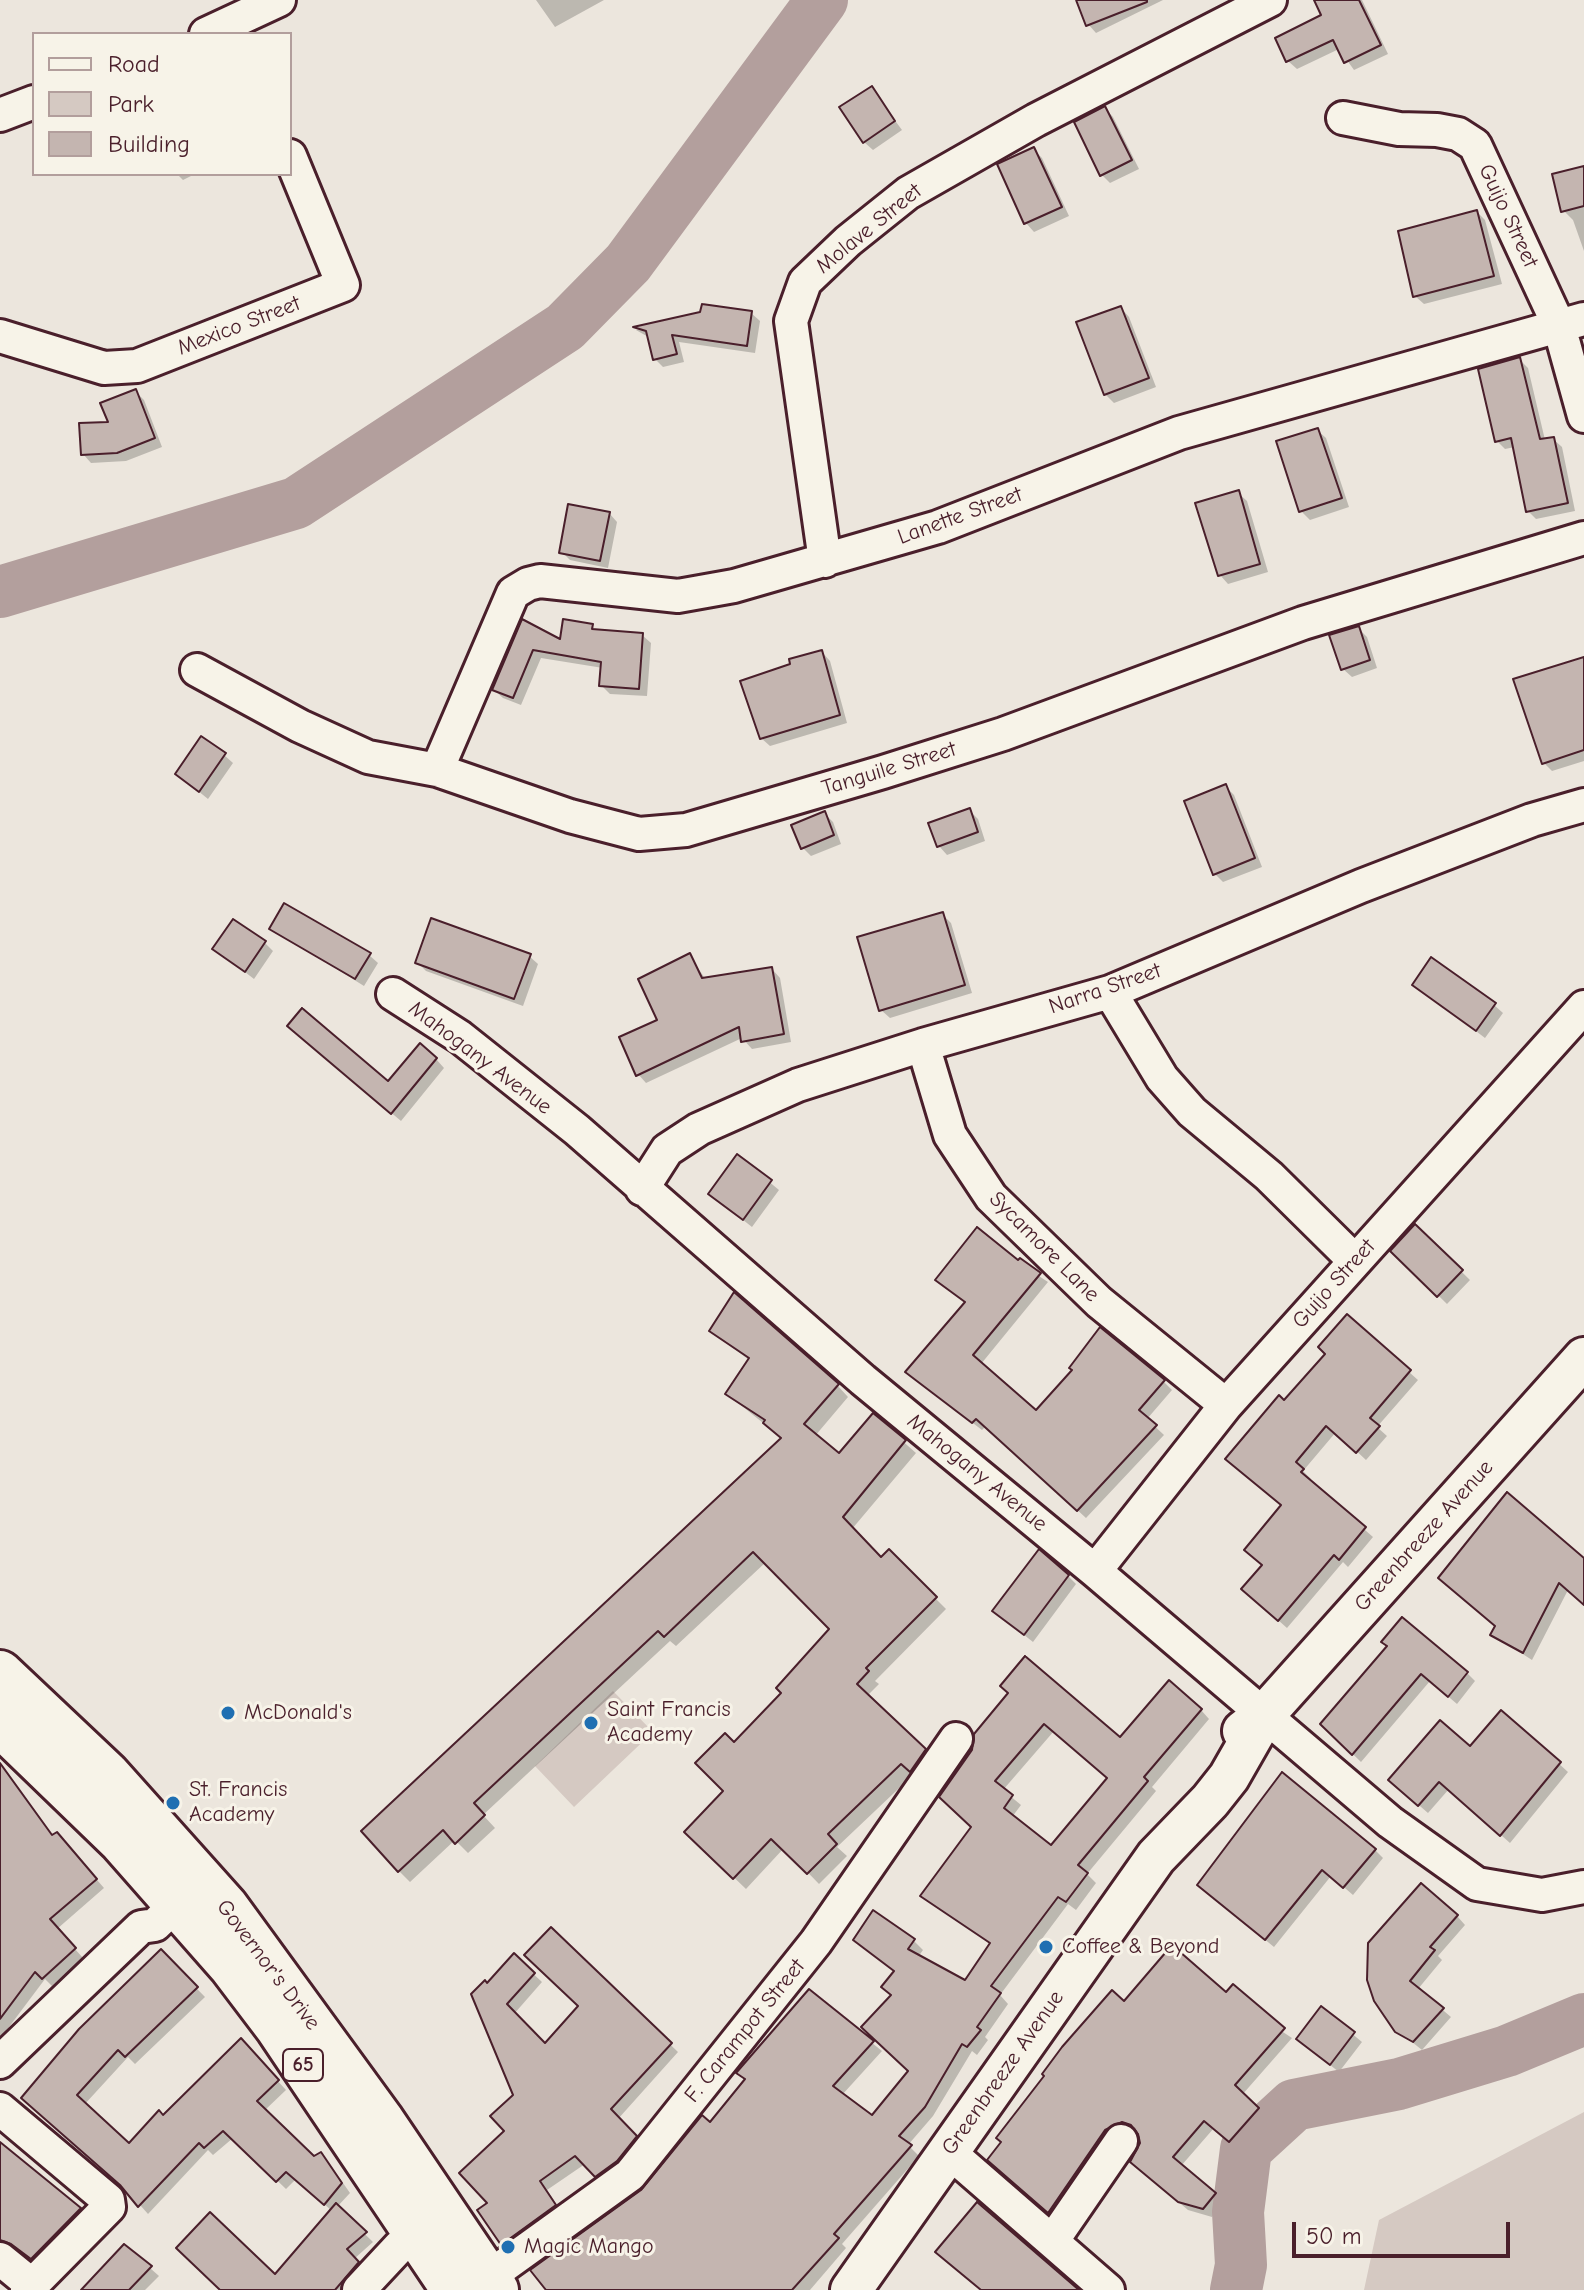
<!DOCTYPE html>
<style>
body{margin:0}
#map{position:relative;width:1584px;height:2290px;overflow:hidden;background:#ece6dd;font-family:"Comic Neue",sans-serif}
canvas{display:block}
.legend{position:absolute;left:32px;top:32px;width:260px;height:144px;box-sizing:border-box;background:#f7f3e8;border:2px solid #b29e9c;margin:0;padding:10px 14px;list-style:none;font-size:24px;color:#4a1f2b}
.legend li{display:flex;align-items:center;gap:16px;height:40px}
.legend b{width:40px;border:2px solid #b29e9c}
.scale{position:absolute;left:1292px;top:2222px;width:218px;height:36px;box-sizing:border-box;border:4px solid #4a1f2b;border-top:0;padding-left:10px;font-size:24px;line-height:28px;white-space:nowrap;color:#4a1f2b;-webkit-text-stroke:6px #f7f3e8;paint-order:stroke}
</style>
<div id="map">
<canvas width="1584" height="2290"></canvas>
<ul class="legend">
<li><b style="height:10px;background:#f7f3e8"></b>Road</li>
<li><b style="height:22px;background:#d5c9c2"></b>Park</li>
<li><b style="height:22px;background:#c4b5b0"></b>Building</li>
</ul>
<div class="scale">50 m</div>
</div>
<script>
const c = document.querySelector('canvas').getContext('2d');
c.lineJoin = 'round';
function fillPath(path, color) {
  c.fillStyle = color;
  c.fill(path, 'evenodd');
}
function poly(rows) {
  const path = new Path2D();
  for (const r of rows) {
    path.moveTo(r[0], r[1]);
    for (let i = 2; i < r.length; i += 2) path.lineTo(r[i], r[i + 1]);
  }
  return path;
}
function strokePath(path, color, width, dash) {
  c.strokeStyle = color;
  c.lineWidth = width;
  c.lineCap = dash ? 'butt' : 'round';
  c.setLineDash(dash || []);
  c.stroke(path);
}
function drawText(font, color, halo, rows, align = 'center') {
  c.font = font + ' "Comic Neue",sans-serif';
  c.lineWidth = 6;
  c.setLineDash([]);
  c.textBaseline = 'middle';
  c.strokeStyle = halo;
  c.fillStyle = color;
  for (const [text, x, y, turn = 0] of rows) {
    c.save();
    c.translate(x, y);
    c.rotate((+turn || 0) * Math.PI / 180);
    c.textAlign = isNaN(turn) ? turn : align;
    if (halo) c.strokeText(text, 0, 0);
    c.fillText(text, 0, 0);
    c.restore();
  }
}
const green = poly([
 [613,1691,653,1732,574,1807,535,1766],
 [1584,2112,1584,2290,1364,2290,1379,2220]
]);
const shadow = poly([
 [536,0,604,0,555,27],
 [1081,0,1163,0,1096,33,1088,24],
 [1327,0,1362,0,1388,54,1354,70,1339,49,1297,69,1288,61,1324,16],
 [871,88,902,130,873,150,864,142],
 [1105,108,1113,117,1139,169,1110,183,1102,175],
 [1034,150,1042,158,1069,216,1034,232,1026,223],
 [1584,168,1584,251,1573,220,1563,210],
 [177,174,195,174,183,180],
 [1477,212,1485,220,1502,284,1424,304,1415,296],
 [1121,308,1129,317,1156,387,1114,403,1105,394],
 [702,313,751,313,760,321,755,353,679,342,684,362,663,367,655,359,650,338,636,330],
 [1519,359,1528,368,1545,440,1553,439,1562,447,1575,511,1536,519,1528,511,1515,447,1505,449,1497,441],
 [135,391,144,400,162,447,126,461,91,463,83,454],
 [1317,430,1326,438,1349,507,1310,520,1301,511],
 [1238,493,1247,501,1268,572,1228,584,1220,575],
 [609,513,617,522,608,568,570,560,562,552],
 [523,622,561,642,592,626,597,631,642,635,651,643,647,696,610,694,601,685,603,668,541,658,521,705,503,698,494,690],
 [1358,628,1367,637,1377,668,1352,677,1343,669],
 [822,652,830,661,847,723,770,746,761,738],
 [1584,660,1584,761,1552,771,1544,763],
 [224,755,233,763,208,799,177,774],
 [1226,787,1234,795,1262,867,1223,882,1215,874],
 [969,810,978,819,985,841,947,855,939,846],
 [824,813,833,822,841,844,811,856,802,847],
 [942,914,951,923,972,993,890,1018,881,1010],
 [271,928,369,955,378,963,364,986],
 [264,942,273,951,254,979,215,949],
 [529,956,538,964,523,1006,426,971,418,963],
 [690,956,706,980,772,969,780,978,791,1042,752,1049,742,1038,646,1083,638,1074],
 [1414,984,1494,1005,1503,1013,1485,1038],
 [298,1034,388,1083,436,1059,444,1068,401,1121],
 [738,1156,779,1190,752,1227,710,1194],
 [1415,1226,1470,1280,1447,1304,1393,1251],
 [1019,1263,1048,1282,981,1364,1037,1413,1163,1381,1172,1390,1147,1419,1164,1435,1086,1518,986,1426,982,1430,916,1380],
 [1347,1317,1418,1380,1377,1427,1387,1436,1366,1460,1336,1432,1303,1471,1311,1479,1309,1481,1373,1537,1348,1567,1343,1562,1287,1628,1252,1597,1283,1506,1284,1403,1328,1355],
 [711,1331,837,1385,848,1397,815,1436,839,1456,873,1415,916,1453,852,1529,882,1560,889,1552,946,1609,875,1681,879,1684,867,1696,936,1762,914,1774,837,1847,847,1856,819,1884,784,1848,746,1889,698,1843,726,1791,734,1745,783,1693,832,1629,766,1562,676,1646,670,1641,483,1815,495,1828,468,1853,455,1840,410,1882,399,1871,783,1439,727,1394,749,1360],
 [1584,1560,1584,1604,1568,1590,1532,1660,1493,1635,1497,1627],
 [1068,1576,1076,1584,1033,1642,1004,1619],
 [1389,1647,1467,1673,1475,1681,1457,1704,1430,1681,1361,1762,1322,1724],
 [1011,1694,1120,1740,1201,1710,1209,1719,1152,1787,1156,1791,1087,1874,1096,1883,1076,1910,1068,1904,1000,1995,1008,2004,985,2037,988,2040,977,2055,972,2051,933,2116,908,2145,919,2156,842,2244,846,2248,810,2290,549,2290,710,2125,747,2081,809,1992,882,2051,842,2095,872,2118,910,2071,893,1995,896,1972,874,1913,914,1941,923,1950,918,1957,965,1983,992,1945,923,1896,973,1827],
 [1054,1731,1109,1779,1052,1847,1012,1817,1021,1805,1003,1790],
 [1502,1712,1568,1772,1510,1843,1449,1789,1428,1813,1399,1788,1470,1749],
 [0,1762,54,1837,65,1843,104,1888,57,1929,83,1958,52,1986,45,1979,0,2039],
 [1375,1850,1383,1858,1353,1895,1331,1876,1274,1947,1208,1893],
 [1457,1916,1465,1925,1438,1956,1442,1960,1418,1989,1451,2017,1422,2050,1397,2030,1376,2000],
 [551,1930,678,2052,618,2119,644,2146,605,2184,585,2164,547,2190,563,2214,511,2252,502,2243,490,2203,516,2096,487,1986,514,1956,542,1982,514,2014,545,2046,581,2007],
 [161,1952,205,1997,135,2064,128,2057,84,2105,129,2146,163,2118,241,2041,286,2090,264,2111,314,2159,320,2154,329,2163,350,2193,337,2207,373,2242,354,2259,366,2272,351,2290,222,2290,275,2277,332,2211,296,2179,286,2189,233,2138,213,2155,208,2150,148,2214,125,2188,32,2107],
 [1227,1995,1292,2038,1242,2095,1266,2117,1238,2149,1214,2128,1181,2166,1223,2202,1212,2217,1188,2210,1141,2170,1142,2142,1133,2130,1114,2138,1058,2220,998,2168,1125,2003],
 [1322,2009,1362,2042,1339,2072,1307,2047],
 [0,2144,88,2218,40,2266,14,2248,0,2253],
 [150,2268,159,2276,145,2290,84,2290]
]);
const river = poly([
 [0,592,296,503,565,327,628,263,822,0],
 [1236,2290,1241,2265,1238,2212,1246,2149,1294,2105,1399,2084,1507,2051,1584,2019]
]);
const building = poly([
 [1076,0,1147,0,1147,2,1086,26,1076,0],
 [1314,0,1359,0,1381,45,1344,63,1333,40,1286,62,1275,38,1321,15,1314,0],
 [872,86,895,121,863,143,839,107,872,86],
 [1105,106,1132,160,1100,176,1074,122,1105,106],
 [1034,147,1062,207,1024,224,997,164,1034,147],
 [1584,166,1584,206,1561,212,1552,174,1584,166],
 [1477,210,1494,276,1413,297,1398,231,1477,210],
 [702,304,752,311,747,346,672,335,677,354,653,360,646,331,633,327,700,312,702,304],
 [1121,306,1149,378,1104,395,1076,322,1121,306],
 [1520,357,1540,439,1554,437,1568,503,1526,512,1511,438,1495,442,1478,369,1520,357],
 [136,389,155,438,117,453,81,455,79,423,108,422,100,403,136,389],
 [1318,428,1342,498,1299,512,1276,441,1318,428],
 [1239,490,1260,564,1218,576,1195,503,1239,490],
 [568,504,610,512,600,561,559,553,568,504],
 [522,619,560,639,563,619,593,624,592,629,643,633,639,689,599,686,601,662,533,650,513,698,492,690,522,619],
 [1359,626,1370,660,1341,670,1329,635,1359,626],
 [822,650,840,715,760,739,740,681,790,664,789,659,822,650],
 [1584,657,1584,750,1542,764,1513,679,1584,657],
 [201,736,226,753,199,792,175,774,201,736],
 [1226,784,1255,858,1213,875,1184,801,1226,784],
 [970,808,978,832,937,847,928,823,970,808],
 [825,811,834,835,801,849,791,825,825,811],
 [284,903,371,953,355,979,269,929,284,903],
 [943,912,965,985,879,1011,857,937,943,912],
 [431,918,531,954,514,999,415,963,431,918],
 [233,919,266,941,245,972,212,949,233,919],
 [690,953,702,978,772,967,784,1034,741,1042,739,1027,636,1076,619,1037,657,1020,638,979,690,953],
 [1431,957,1496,1003,1476,1031,1412,985,1431,957],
 [302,1008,388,1081,420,1043,437,1058,391,1114,287,1026,302,1008],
 [737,1154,772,1180,743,1220,708,1194,737,1154],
 [1415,1224,1463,1270,1437,1297,1390,1251,1415,1224],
 [977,1227,1018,1260,1020,1258,1041,1273,973,1355,1036,1410,1072,1370,1069,1368,1100,1327,1165,1380,1139,1410,1157,1425,1077,1511,976,1419,972,1423,905,1372,965,1302,935,1280,977,1227],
 [734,1292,839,1384,804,1424,839,1453,873,1413,906,1440,843,1517,881,1557,889,1549,937,1597,866,1668,869,1671,857,1684,926,1749,910,1772,901,1764,828,1834,837,1844,807,1874,771,1839,733,1879,684,1832,723,1791,695,1763,725,1733,734,1742,781,1693,776,1688,829,1629,753,1552,664,1637,658,1631,474,1803,485,1815,455,1844,443,1830,398,1872,361,1831,781,1438,763,1423,765,1420,725,1394,749,1358,709,1331,734,1292],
 [1347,1314,1411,1370,1370,1418,1380,1426,1356,1453,1326,1426,1296,1462,1304,1469,1301,1472,1366,1527,1339,1560,1334,1555,1278,1621,1241,1589,1262,1565,1244,1550,1281,1505,1225,1459,1279,1395,1284,1400,1325,1354,1318,1347,1347,1314],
 [1507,1492,1584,1558,1584,1605,1559,1583,1523,1653,1490,1635,1495,1626,1438,1578,1507,1492],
 [1039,1549,1069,1575,1024,1635,992,1611,1039,1549],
 [1402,1617,1468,1672,1448,1697,1421,1674,1352,1755,1320,1724,1387,1646,1381,1642,1402,1617],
 [1025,1656,1120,1737,1169,1680,1202,1709,1144,1777,1148,1781,1078,1865,1088,1873,1066,1902,1058,1897,991,1986,1001,1993,977,2027,981,2030,967,2047,962,2044,925,2107,899,2136,912,2145,834,2234,839,2238,792,2290,546,2290,530,2270,641,2190,702,2115,710,2122,745,2079,736,2073,809,1989,874,2041,833,2086,872,2115,908,2071,861,2027,891,1995,881,1987,894,1971,853,1940,873,1910,915,1939,908,1949,965,1980,990,1943,920,1896,971,1827,939,1797,972,1750,974,1734,1008,1693,1000,1686,1025,1656],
 [1044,1724,1107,1778,1051,1845,1004,1808,1013,1795,995,1781,1044,1724],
 [1501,1710,1561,1762,1500,1836,1439,1782,1418,1806,1388,1780,1440,1720,1470,1746,1501,1710],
 [0,1763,52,1835,57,1832,97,1879,50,1919,76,1948,42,1979,35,1972,0,2019,0,1763],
 [1282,1772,1376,1849,1343,1888,1322,1870,1265,1940,1197,1885,1282,1772],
 [1421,1883,1458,1915,1430,1947,1435,1950,1410,1981,1444,2008,1413,2042,1395,2032,1374,2001,1367,1980,1368,1943,1421,1883],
 [551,1927,672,2043,611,2109,637,2136,617,2161,595,2177,575,2156,540,2181,556,2205,501,2245,477,2210,487,2203,459,2173,504,2131,490,2116,513,2095,471,1994,485,1980,487,1983,514,1953,535,1973,507,2004,545,2043,578,2006,524,1955,551,1927],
 [1172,1945,1226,1992,1233,1984,1285,2028,1235,2085,1259,2108,1229,2142,1204,2121,1173,2157,1216,2193,1203,2209,1178,2202,1130,2162,1140,2143,1138,2134,1131,2125,1122,2122,1105,2130,1048,2213,987,2160,1001,2142,996,2138,1044,2076,1042,2074,1062,2047,1112,1990,1124,2001,1172,1945],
 [161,1949,198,1987,125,2057,118,2050,77,2095,129,2143,159,2110,163,2115,241,2038,279,2080,257,2101,314,2156,321,2152,342,2183,324,2205,286,2172,276,2182,223,2131,204,2148,199,2143,138,2207,120,2185,21,2098,79,2029,161,1949],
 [1321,2006,1355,2032,1330,2065,1296,2039,1321,2006],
 [0,2142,81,2208,31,2259,11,2244,0,2240,0,2142],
 [977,2202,1079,2290,981,2290,935,2252,977,2202],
 [336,2203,367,2232,347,2249,359,2262,335,2290,220,2290,176,2248,210,2212,275,2274,336,2203],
 [124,2244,152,2266,129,2290,81,2290,124,2244]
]);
const minor = poly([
 [206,34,279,0],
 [0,115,34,102],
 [1343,118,1399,129,1437,130,1458,134,1475,145,1559,326,1584,416],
 [0,336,104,368,137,366,343,285,290,156],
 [825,561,791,321,805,282,848,241,908,193,1036,120,1270,0],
 [197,670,300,726,368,757,437,770,570,816,639,834,686,830,883,772,1003,734,1303,623,1584,538],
 [437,770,513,593,528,584,540,581,678,596,734,586,938,527,1179,433,1584,319],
 [1110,992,1162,1078,1192,1112,1269,1176,1355,1261],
 [393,994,460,1037,577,1130,863,1380,1095,1571,1390,1822,1477,1884,1542,1895,1584,1887],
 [923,1045,950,1135,991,1197,1099,1302,1226,1405],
 [642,1189,667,1150,699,1129,798,1085,923,1045,1110,992,1361,886,1532,820,1584,805],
 [1095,1571,1226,1405,1584,1007],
 [0,2062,141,1927,155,1925,192,1889],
 [0,2109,108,2200,109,2207,27,2290],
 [948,2151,1108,2290],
 [1053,2240,1121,2141],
 [0,2259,32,2285],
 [487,2278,630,2175,816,1942,956,1739],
 [359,2290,400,2246,416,2236]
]);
const tertiary = poly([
 [1243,1731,1265,1714,1584,1358],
 [851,2290,1156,1857,1210,1801,1229,1777,1265,1714]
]);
const primary = poly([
 [0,1673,107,1774,226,1907,382,2121,496,2290],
 [0,1724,121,1841,231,1966,278,2028,454,2290]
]);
const markers = [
 [228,1713,8,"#1f6fb2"],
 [591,1723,8,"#1f6fb2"],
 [173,1803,8,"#1f6fb2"],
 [1046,1947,8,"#1f6fb2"],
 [508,2247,8,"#1f6fb2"]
];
const shields = [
 [303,2065,40]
];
const shieldNames = [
 ["65",303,2065]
];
const streetNames = [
 ["Guijo Street",1508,216,65],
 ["Molave Street",869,229,-39],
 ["Mexico Street",239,326,-21],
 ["Lanette Street",960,516,-20],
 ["Tanguile Street",889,769,-17],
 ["Narra Street",1105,989,-19],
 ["Mahogany Avenue",480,1058,37],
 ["Sycamore Lane",1044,1247,45],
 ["Guijo Street",1334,1284,-48],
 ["Mahogany Avenue",977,1473,39],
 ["Greenbreeze Avenue",1424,1536,-48],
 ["Governor's Drive",268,1965,53],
 ["F. Carampot Street",745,2031,-51],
 ["Greenbreeze Avenue",1003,2073,-55]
];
const poiNames = [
 ["Saint Francis",607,1710],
 ["Academy",607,1735],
 ["McDonald's",244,1713],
 ["St. Francis",189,1790],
 ["Academy",189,1815],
 ["Coffee & Beyond",1062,1947],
 ["Magic Mango",524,2247]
];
fillPath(green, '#d5c9c2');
fillPath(shadow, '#0003');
strokePath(river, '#b39f9d', 52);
fillPath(building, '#c4b5b0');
strokePath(building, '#4a1f2b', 2);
strokePath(minor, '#4a1f2b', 38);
strokePath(tertiary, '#4a1f2b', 46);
strokePath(primary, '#4a1f2b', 50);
strokePath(minor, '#f7f3e8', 32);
strokePath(tertiary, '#f7f3e8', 40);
strokePath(primary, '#f7f3e8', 44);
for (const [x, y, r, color] of markers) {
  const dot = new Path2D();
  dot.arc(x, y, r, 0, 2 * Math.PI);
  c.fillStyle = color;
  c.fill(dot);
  strokePath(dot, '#f7f3e8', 3);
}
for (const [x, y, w] of shields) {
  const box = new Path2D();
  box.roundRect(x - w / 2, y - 16, w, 32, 6);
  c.fillStyle = '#f7f3e8';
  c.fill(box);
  strokePath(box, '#4a1f2b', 2);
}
drawText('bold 20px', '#4a1f2b', null, shieldNames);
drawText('22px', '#4a1f2b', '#f7f3e8', streetNames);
drawText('22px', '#4a1f2b', '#f7f3e8', poiNames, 'left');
</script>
